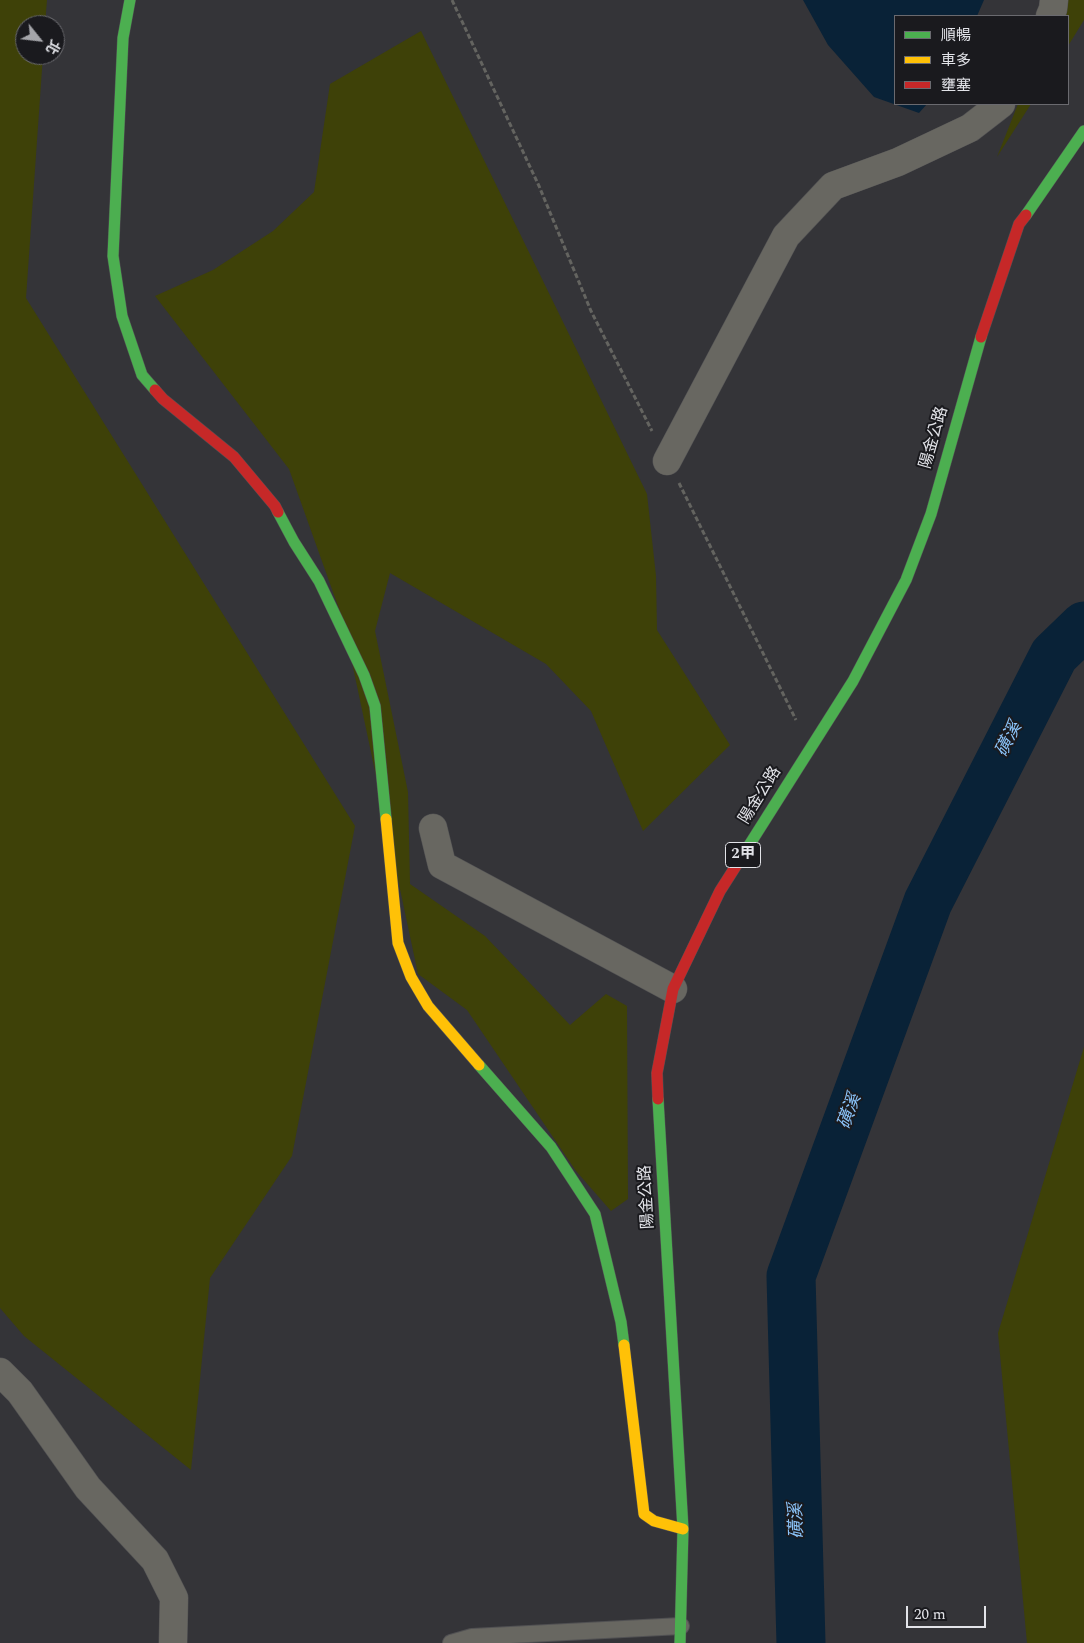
<!DOCTYPE html>
<meta charset="utf-8">
<style>
body{margin:0}
#map{position:relative;width:1084px;height:1643px;overflow:hidden;background:#343438;font-family:Spectral,"Noto Sans TC",serif}
canvas{display:block}
.legend{position:absolute;left:894px;top:15px;width:175px;height:90px;box-sizing:border-box;background:#1a1a1e;border:1px solid #6a6a6f;margin:0;padding:6px 9px;list-style:none;font-size:15px;color:#e2e3e8}
.legend li{display:flex;align-items:center;gap:10px;height:25px}
.legend b{width:25px;border:1px solid #6a6a6f}
.north{position:absolute;left:15px;top:15px;width:50px;height:50px;box-sizing:border-box;background:#1a1a1e;border:1px solid #6a6a6f;border-radius:50%;rotate:119deg;font-size:14px;font-weight:700;line-height:20px;text-align:center;color:#e2e3e8}
.north::after{content:'';display:block;margin:auto;width:18px;height:22px;background:#a5a6aa;clip-path:polygon(50% 0,100% 100%,50% 72%,0 100%)}
.scale{position:absolute;left:906px;top:1606px;width:80px;height:22px;box-sizing:border-box;border:2px solid #e2e3e8;border-top:0;padding-left:6px;font-size:15px;line-height:18px;white-space:nowrap;color:#e2e3e8;-webkit-text-stroke:4px #1a1a1e;paint-order:stroke}
</style>
<div id="map">
<canvas width="1084" height="1643"></canvas>
<ul class="legend">
<li><b style="height:6px;background:#4caf50"></b>順暢</li>
<li><b style="height:6px;background:#ffc107"></b>車多</li>
<li><b style="height:6px;background:#c62828"></b>壅塞</li>
</ul>
<div class="north">北</div>
<div class="scale">20 m</div>
</div>
<script>
const c = document.querySelector('canvas').getContext('2d');
c.lineJoin = 'round';
function fillPath(path, color) {
  c.fillStyle = color;
  c.fill(path, 'evenodd');
}
function poly(rows) {
  const path = new Path2D();
  for (const r of rows) {
    path.moveTo(r[0], r[1]);
    for (let i = 2; i < r.length; i += 2) path.lineTo(r[i], r[i + 1]);
  }
  return path;
}
function strokePath(path, color, width, dash) {
  c.strokeStyle = color;
  c.lineWidth = width;
  c.lineCap = dash ? 'butt' : 'round';
  c.setLineDash(dash || []);
  c.stroke(path);
}
function drawText(font, color, halo, rows, align = 'center') {
  c.font = font + ' Spectral,"Noto Sans TC",serif';
  c.lineWidth = 4;
  c.setLineDash([]);
  c.textBaseline = 'middle';
  c.strokeStyle = halo;
  c.fillStyle = color;
  for (const [text, x, y, turn = 0] of rows) {
    c.save();
    c.translate(x, y);
    c.rotate((+turn || 0) * Math.PI / 180);
    c.textAlign = isNaN(turn) ? turn : align;
    if (halo) c.strokeText(text, 0, 0);
    c.fillText(text, 0, 0);
    c.restore();
  }
}
const green = poly([
 [0,0,47,0,45,25,25,25,25,55,43,55,26,298,355,826,292,1156,210,1278,191,1470,24,1336,0,1308],
 [1061,0,1084,0,1084,20,1068,46,1068,16,1054,16],
 [421,31,647,494,656,576,657,630,730,745,643,831,591,711,546,664,390,573,375,631,408,792,410,884,485,936,570,1025,606,994,627,1006,628,1199,611,1211,576,1171,467,1010,418,974,343,620,289,469,155,296,213,270,273,231,314,192,330,84],
 [1018,104,1031,104,997,157],
 [1084,1047,1084,1643,1027,1643,998,1333]
]);
const water = poly([
 [803,0,984,0,977,16,895,16,895,104,927,104,919,113,874,97,828,45]
]);
const river = poly([
 [801,1643,791,1276,928,902,1054,655,1084,626]
]);
const path = poly([
 [452,0,539,186,591,311,652,431],
 [679,483,796,720]
]);
const lane = poly([
 [451,1643,472,1637,681,1626]
]);
const street = poly([
 [1050,16,1053,9,1054,0],
 [667,461,786,236,833,186,898,162,970,128,1001,104],
 [433,828,442,865,673,989],
 [0,1372,20,1392,88,1488,155,1560,174,1598,173,1643]
]);
const fast = poly([
 [130,0,123,38,113,256,122,316,142,375,155,390],
 [1026,215,1084,131],
 [278,512,294,542,319,581,364,675,375,706,386,819],
 [741,858,853,681,906,580,931,514,981,337],
 [479,1065,551,1147,595,1214,621,1322,624,1345],
 [658,1099,683,1529,680,1643]
]);
const slow = poly([
 [386,819,398,943,411,977,428,1006,479,1065],
 [624,1345,644,1514,654,1521,683,1529]
]);
const jam = poly([
 [981,337,1019,224,1026,215],
 [155,390,163,399,234,457,275,506,278,512],
 [658,1099,657,1073,673,989,720,891,741,858]
]);
const shields = [
 [743,855,35]
];
const shieldNames = [
 ["2甲",743,855]
];
const streetNames = [
 ["陽金公路",935,438,-74],
 ["陽金公路",761,796,-58],
 ["陽金公路",648,1197,-93]
];
const waterNames = [
 ["磺溪",1010,740,-63],
 ["磺溪",851,1112,-70],
 ["磺溪",798,1521,-92]
];
fillPath(green, '#3e4108');
fillPath(water, '#092237');
strokePath(river, '#092237', 49);
strokePath(lane, '#515153', 18);
strokePath(street, '#515153', 29);
strokePath(fast, '#515153', 12);
strokePath(slow, '#515153', 12);
strokePath(jam, '#515153', 12);
strokePath(path, '#646460', 3, [5, 2.5]);
strokePath(lane, '#686761', 16);
strokePath(street, '#686761', 28);
strokePath(fast, '#4caf50', 11);
strokePath(slow, '#ffc107', 11);
strokePath(jam, '#c62828', 11);
for (const [x, y, w] of shields) {
  const box = new Path2D();
  box.roundRect(x - w / 2, y - 12.5, w, 25, 4);
  c.fillStyle = '#1a1a1e';
  c.fill(box);
  strokePath(box, '#e2e3e8', 1);
}
drawText('bold 15px', '#e2e3e8', null, shieldNames);
drawText('16px', '#e2e3e8', '#1a1a1e', streetNames);
drawText('italic 18px', '#8cc5fb', '#1a1a1e', waterNames);
</script>
